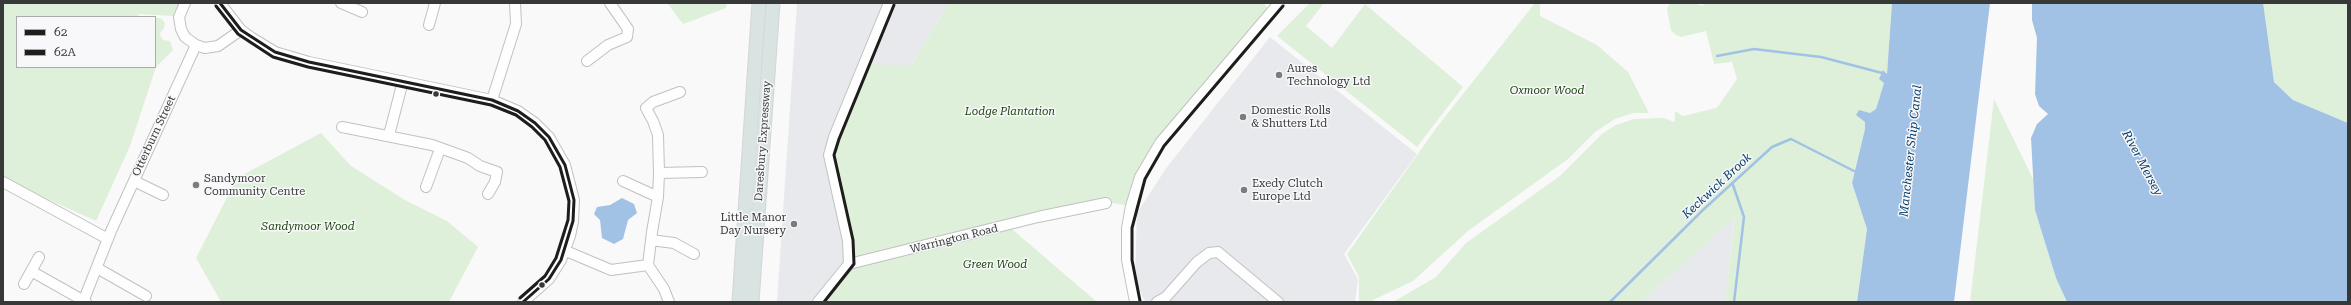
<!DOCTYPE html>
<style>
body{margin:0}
#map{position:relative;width:2351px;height:305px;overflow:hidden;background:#f9f9f9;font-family:"Roboto Serif",serif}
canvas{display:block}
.frame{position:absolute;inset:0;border:4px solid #373838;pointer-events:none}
.legend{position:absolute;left:16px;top:16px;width:140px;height:52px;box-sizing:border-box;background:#f8f8fa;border:1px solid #ababac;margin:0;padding:5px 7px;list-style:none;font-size:12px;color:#373838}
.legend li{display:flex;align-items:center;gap:8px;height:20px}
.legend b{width:20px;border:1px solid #ababac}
</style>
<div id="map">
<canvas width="2351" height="305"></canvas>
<div class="frame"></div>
<ul class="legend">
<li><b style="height:5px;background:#1d1d1b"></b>62</li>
<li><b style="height:5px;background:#1d1d1b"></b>62A</li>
</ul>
</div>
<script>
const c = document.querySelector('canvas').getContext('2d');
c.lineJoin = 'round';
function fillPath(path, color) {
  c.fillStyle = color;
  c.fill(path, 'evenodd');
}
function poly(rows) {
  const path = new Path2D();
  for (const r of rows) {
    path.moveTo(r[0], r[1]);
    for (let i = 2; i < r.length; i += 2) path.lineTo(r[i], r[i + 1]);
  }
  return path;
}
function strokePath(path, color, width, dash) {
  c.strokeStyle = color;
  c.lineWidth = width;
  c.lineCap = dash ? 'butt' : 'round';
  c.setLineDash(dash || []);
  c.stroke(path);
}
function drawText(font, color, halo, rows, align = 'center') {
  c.font = font + ' "Roboto Serif",serif';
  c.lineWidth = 3;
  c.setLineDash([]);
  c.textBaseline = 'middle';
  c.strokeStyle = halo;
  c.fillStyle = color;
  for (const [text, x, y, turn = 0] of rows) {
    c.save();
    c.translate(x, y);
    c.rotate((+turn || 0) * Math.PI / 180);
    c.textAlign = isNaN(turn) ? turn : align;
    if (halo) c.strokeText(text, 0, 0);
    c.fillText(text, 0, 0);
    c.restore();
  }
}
const built = poly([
 [797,3,949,3,911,66,849,264,818,302,777,302],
 [1270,37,1417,154,1344,254,1358,279,1355,302,1145,302,1135,279,1137,213,1167,167],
 [1735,216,1725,302,1641,302]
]);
const green = poly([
 [3,3,179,3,173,16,139,14,138,17,141,17,17,17,17,67,155,67,155,17,162,19,165,23,164,28,160,33,161,37,163,40,170,41,173,50,156,67,130,146,96,221,3,179],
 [667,3,727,3,726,8,683,24],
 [949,3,1264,3,1270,12,1160,143,1131,206,1113,203,1006,224,1097,302,818,302,849,264,835,187,834,137,863,64,911,66],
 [1310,3,1324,3,1306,26,1332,48,1365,4,1463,87,1417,147,1277,36],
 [1535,3,1540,3,1540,16,1597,45,1628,72,1649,113,1633,113,1615,119,1595,132,1568,159,1468,231,1413,281,1369,302,1359,302,1359,277,1347,254,1437,127],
 [1670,3,1694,3,1703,6,1704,3,1892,3,1887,75,1883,70,1884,83,1876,109,1870,113,1859,111,1865,122,1865,129,1852,183,1867,229,1857,302,1725,302,1735,217,1641,302,1393,302,1436,277,1466,243,1560,176,1603,133,1616,125,1634,119,1663,118,1675,122,1675,111,1683,116,1716,108,1719,105,1737,79,1732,62,1714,64,1706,31,1681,37,1676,35,1671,30,1667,9],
 [2256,3,2348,3,2348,123,2293,100,2274,82,2265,22],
 [1994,99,2034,181,2035,210,2056,278,2067,302,1970,302],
 [321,133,351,166,405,200,447,221,478,247,449,302,221,302,196,258,237,178]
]);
const water = poly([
 [1892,3,1990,3,1954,302,1857,302,1867,229,1852,183,1865,129,1865,122,1856,115,1859,110,1870,113,1876,109,1884,83,1879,79,1883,70,1887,74],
 [2032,3,2263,3,2274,82,2293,100,2348,123,2348,302,2067,302,2056,278,2035,210,2031,138,2037,124,2048,114,2039,106,2035,94,2037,38,2032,20],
 [622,198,634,204,637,213,628,220,623,239,614,244,602,238,600,220,594,214,597,207,610,205]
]);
const stream = poly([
 [1717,56,1754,49,1821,57,1882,73],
 [1733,185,1744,217,1734,302],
 [1610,302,1704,209,1772,147,1791,139,1854,171]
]);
const minor = poly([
 [185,3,179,17,181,29,185,37,196,45,205,48,218,46,241,30],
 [220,3,241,30,252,38,275,52,309,62,492,100,518,111,535,123,549,137,565,165,574,200,573,221,570,236,561,260,549,279,523,302],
 [341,3,362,12],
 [429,25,435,3],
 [587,61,608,45,627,37,628,29,610,3],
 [492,100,516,24,515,3],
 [342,127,432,145,468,158,480,166,497,172,495,182,488,194],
 [389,135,403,81],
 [659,173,702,172],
 [134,181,163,195],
 [623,181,658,197],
 [3,182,108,239],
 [426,187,440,149],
 [651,240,674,243,694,254],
 [566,251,611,270,648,265,652,232,658,197,659,173,658,135,653,121,646,108,653,102,680,92],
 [849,264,848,241,829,155,834,137,889,3],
 [648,265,664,289,669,302],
 [97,268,146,296],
 [31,271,86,302],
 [24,284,39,257],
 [83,302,111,231,196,45],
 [818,302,849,264,1038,217,1106,203],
 [1135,302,1127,260,1127,228,1131,206,1140,177,1160,143,1279,3],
 [1157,302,1166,297,1197,262,1209,253,1218,252,1278,302]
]);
const major = poly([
 [739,302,759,3],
 [752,302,773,3]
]);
const bus1 = poly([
 [220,3,241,30,275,52,309,62,492,100,518,111,535,123,549,137,565,165,574,200,573,221,561,260,549,279,523,302]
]);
const bus2 = poly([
 [216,6,238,34,273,57,308,67,491,105,516,115,532,127,545,140,560,167,569,201,568,220,556,258,545,276,520,298],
 [1140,301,1132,260,1132,228,1145,179,1164,146,1283,6],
 [824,302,854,264,853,240,834,155,839,139,894,5]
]);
const markers = [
 [1279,75,4,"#7b7c7c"],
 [436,94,3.5,"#373838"],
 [1243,117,4,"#7b7c7c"],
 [196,185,4,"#7b7c7c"],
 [1244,190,4,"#7b7c7c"],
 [794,224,4,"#7b7c7c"],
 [542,285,3.5,"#373838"]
];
const poiNames = [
 ["Aures",1287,69],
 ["Technology Ltd",1287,82],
 ["Domestic Rolls",1251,111],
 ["& Shutters Ltd",1251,124],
 ["Sandymoor",204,179],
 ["Community Centre",204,192],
 ["Exedy Clutch",1252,184],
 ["Europe Ltd",1252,197],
 ["Little Manor",786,218,"right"],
 ["Day Nursery",786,231,"right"]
];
const parkNames = [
 ["Oxmoor Wood",1547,91],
 ["Lodge Plantation",1010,112],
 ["Sandymoor Wood",308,227],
 ["Green Wood",995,265]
];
const streetNames = [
 ["Otterburn Street",154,136,-65],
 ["Daresbury Expressway",763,141,-86],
 ["Warrington Road",954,239,-14]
];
const waterNames = [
 ["Manchester Ship Canal",1911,151,-84],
 ["River Mersey",2142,163,62],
 ["Keckwick Brook",1717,186,-43]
];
fillPath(built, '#e7e9ec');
fillPath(green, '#def0d9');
fillPath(water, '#a1c2e4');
strokePath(stream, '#a1c2e4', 2.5);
strokePath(minor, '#c1c1c2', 12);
strokePath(major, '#d5d5d5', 15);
strokePath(minor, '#fefefe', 10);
strokePath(major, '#d9e3e2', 13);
strokePath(bus1, '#1d1d1b', 3);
strokePath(bus2, '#1d1d1b', 3);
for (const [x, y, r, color] of markers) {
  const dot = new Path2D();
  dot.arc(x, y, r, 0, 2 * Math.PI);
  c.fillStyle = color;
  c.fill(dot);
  strokePath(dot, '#f8f8fa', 1.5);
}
drawText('11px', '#373838', '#f8f8fa', poiNames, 'left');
drawText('italic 11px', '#1b450f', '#f8f8fa', parkNames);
drawText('11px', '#373838', '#f8f8fa', streetNames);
drawText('italic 12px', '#053b68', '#f8f8fa', waterNames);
</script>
